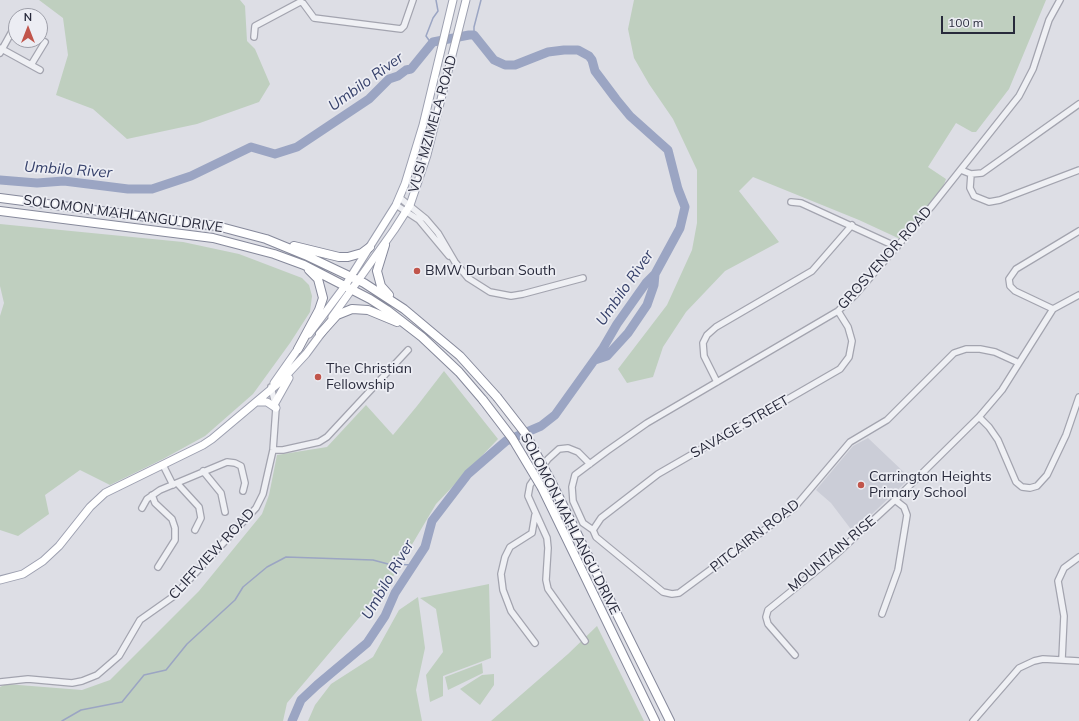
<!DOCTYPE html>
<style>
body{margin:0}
#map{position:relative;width:1079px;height:721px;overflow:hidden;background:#dddee5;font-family:Mulish,sans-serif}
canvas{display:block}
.north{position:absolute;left:8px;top:8px;width:40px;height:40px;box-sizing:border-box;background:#ecedf3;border:1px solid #9e9fa9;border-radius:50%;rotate:0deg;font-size:11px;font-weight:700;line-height:16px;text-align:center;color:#282a3b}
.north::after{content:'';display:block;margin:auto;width:14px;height:18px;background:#c1554b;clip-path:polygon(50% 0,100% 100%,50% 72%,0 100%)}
.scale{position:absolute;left:941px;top:16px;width:74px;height:18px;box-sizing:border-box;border:2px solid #282a3b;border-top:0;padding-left:5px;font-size:12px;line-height:14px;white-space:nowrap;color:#282a3b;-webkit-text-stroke:3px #ecedf3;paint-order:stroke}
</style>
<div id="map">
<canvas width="1079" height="721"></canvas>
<div class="north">N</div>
<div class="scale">100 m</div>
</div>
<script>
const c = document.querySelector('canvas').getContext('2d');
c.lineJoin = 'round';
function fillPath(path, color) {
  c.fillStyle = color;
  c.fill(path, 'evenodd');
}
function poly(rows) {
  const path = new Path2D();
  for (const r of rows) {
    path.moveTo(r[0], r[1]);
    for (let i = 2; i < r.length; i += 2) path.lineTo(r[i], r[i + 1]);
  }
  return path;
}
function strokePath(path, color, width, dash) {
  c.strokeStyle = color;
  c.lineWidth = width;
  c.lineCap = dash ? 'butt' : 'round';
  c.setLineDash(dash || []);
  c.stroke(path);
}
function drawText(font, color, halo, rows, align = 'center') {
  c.font = font + ' Mulish,sans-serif';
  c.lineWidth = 3.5;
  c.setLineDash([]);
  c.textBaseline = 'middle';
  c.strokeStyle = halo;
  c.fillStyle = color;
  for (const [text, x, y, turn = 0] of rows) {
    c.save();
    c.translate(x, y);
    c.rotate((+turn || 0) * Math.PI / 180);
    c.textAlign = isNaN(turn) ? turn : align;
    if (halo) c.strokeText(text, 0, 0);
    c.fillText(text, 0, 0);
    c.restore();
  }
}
const built = poly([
 [868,438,910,478,853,532,831,503,816,490,853,446]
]);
const green = poly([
 [39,0,240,0,245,6,247,41,255,49,270,84,259,102,197,124,127,139,93,109,56,95,68,55,63,18],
 [634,0,1046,0,1009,89,976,132,972,132,956,123,928,167,946,179,942,190,900,239,859,220,753,177,739,191,779,242,725,271,686,312,663,347,653,377,627,383,618,369,667,305,692,250,697,223,697,170,673,119,649,84,634,58,628,29],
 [0,224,183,242,239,254,302,278,309,285,312,296,310,312,290,343,253,394,205,436,163,459,110,485,80,470,45,495,49,514,18,536,0,530,0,316,4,303,0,286],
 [444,371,498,439,436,504,391,580,287,703,283,721,0,721,0,687,6,684,82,690,110,680,199,591,262,514,269,495,277,455,327,447,366,405,393,435,417,406],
 [489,584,491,658,443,676,443,696,430,702,426,675,443,652,436,609,420,598],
 [418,597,425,648,416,690,422,721,308,721,315,705,331,684,373,657,399,610],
 [597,626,644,721,491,721,568,654],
 [482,663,483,673,448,690,445,677],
 [494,674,494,685,480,705,460,689,482,675]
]);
const stream = poly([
 [474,35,474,27,481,0],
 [431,43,426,36,433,18,438,11,436,0],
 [62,721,81,710,122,702,144,675,166,670,187,644,235,600,243,587,267,567,286,557,373,560,388,564,413,565]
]);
const river = poly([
 [0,180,37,183,64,181,128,189,152,189,191,176,251,147,275,154,297,147,369,99,389,79,398,76,406,70,411,69,433,42,469,35,474,35,494,60,505,65,515,65,548,52,564,50,578,50,589,56,592,60,595,71,616,99,630,116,668,150,678,189,685,207,680,228,655,274,646,283,617,324,603,348,555,415,541,426,506,441,468,474,432,521,425,547,395,593,385,616,367,643,317,685,301,700,292,721],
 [595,360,607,356,628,333,647,305,654,285,655,274]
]);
const minor = poly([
 [254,37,255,26,300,2,303,3,314,18,401,29,404,26,413,0],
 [0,48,40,70],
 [0,53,15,26],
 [31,65,45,42],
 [961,170,971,174,982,173,1079,104],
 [971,174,970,188,974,196,989,202,1000,200,1079,170],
 [400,198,426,219,438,233,455,262,468,278,490,292,511,296,523,294,583,278],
 [791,202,801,203,897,247],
 [396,205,419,220,449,256],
 [1079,231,1016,269,1009,279,1010,286,1015,291,1053,309,1079,295],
 [1019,363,995,352,980,349,966,349,954,353,887,420,850,442,794,508,679,593,672,594,663,592,596,537,593,530,583,523,573,501,572,487,575,475,607,451,647,423,838,311,856,294,931,207,1019,96,1033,69,1049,20,1060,0],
 [717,382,704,356,703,343,707,335,716,327,812,271,852,225],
 [979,417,989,427,998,440,1016,482,1022,487,1030,488,1037,486,1047,475,1066,435,1079,397],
 [273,450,283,450,319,442,327,437,408,350],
 [163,465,173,485],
 [203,471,221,493,225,512],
 [177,483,199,507,201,518,195,530],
 [152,495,155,503,172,519,175,528,175,540,158,567],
 [142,508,147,499,160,490,227,462,235,463,241,466,245,483,243,491],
 [535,515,532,533,510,547,505,557,501,574,503,590,511,611,535,643],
 [593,530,601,518,658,474,840,369,849,357,852,341,848,327,838,311],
 [882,614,898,570,907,515,904,507,895,500],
 [585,641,548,589,546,580,548,548,547,538,528,496,530,485,548,459,559,449,568,448,578,452,590,464],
 [795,655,768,624,766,617,768,610,831,559,895,500,979,417,1002,390,1053,309],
 [1062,659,1064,616,1058,581,1064,568,1079,557],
 [0,682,28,679,72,683,82,681,97,675,119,656,140,620,174,596,256,508,263,494,273,450,276,408,271,387],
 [973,721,1019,668,1034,661,1043,659,1079,661]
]);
const major = poly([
 [332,317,394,230,410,205,427,155,466,0],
 [309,334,345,286,396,205,405,184,423,125,453,0],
 [274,383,300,346],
 [256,402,267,402,276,408],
 [275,403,289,378],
 [0,580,23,574,43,561,59,546,90,507,105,493,203,445,212,439,281,381,306,354,323,331]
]);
const highway = poly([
 [0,198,217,226,266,239,305,255,364,283,404,309,460,356,497,397],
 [0,211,213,238,274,254,304,265,370,299,387,310,422,337,459,372,483,400],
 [385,245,377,271,381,286,389,295],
 [294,246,339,257,348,257,362,253,370,247],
 [320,334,337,315,352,309,368,310,397,322],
 [298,349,319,310,323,298,318,279,309,270],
 [552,483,670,721],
 [542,488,655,721]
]);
const highwayBridge = poly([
 [497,397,525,433,552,483],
 [483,400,512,438,542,488]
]);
const markers = [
 [417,271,4,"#c1554b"],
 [318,377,4,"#c1554b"],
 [861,485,4,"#c1554b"]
];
const streetNames = [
 ["VUSI MZIMELA ROAD",433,124,-74],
 ["SOLOMON MAHLANGU DRIVE",123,214,8],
 ["GROSVENOR ROAD",885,258,-48],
 ["SAVAGE STREET",740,427,-30],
 ["SOLOMON MAHLANGU DRIVE",570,524,63],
 ["PITCAIRN ROAD",755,536,-38],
 ["CLIFFVIEW ROAD",212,554,-47],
 ["MOUNTAIN RISE",832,554,-40]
];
const poiNames = [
 ["BMW Durban South",425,271],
 ["The Christian",326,369],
 ["Fellowship",326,385],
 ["Carrington Heights",869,477],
 ["Primary School",869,493]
];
const waterNames = [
 ["Umbilo River",366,82,-36],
 ["Umbilo River",68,170,4],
 ["Umbilo River",625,288,-55],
 ["Umbilo River",388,580,-60]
];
fillPath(built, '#cbcdd7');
fillPath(green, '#bfcfbf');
strokePath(stream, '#9ba5c3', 1.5);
strokePath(river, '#9ba5c3', 9);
strokePath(minor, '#a3a4af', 8);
strokePath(major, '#9da0b0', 9);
strokePath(highway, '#86899b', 10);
strokePath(minor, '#eff0f4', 5.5);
strokePath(major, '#fff', 7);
strokePath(highway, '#fff', 8);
strokePath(highwayBridge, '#86899b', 10, []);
strokePath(highwayBridge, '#fff', 8);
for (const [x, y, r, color] of markers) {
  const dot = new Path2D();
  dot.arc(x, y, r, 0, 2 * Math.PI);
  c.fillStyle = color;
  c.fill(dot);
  strokePath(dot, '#ecedf3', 1.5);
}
drawText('14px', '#282a3b', '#ecedf3', streetNames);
drawText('14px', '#282a3b', '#ecedf3', poiNames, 'left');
drawText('italic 15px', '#36416b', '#ecedf3', waterNames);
</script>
